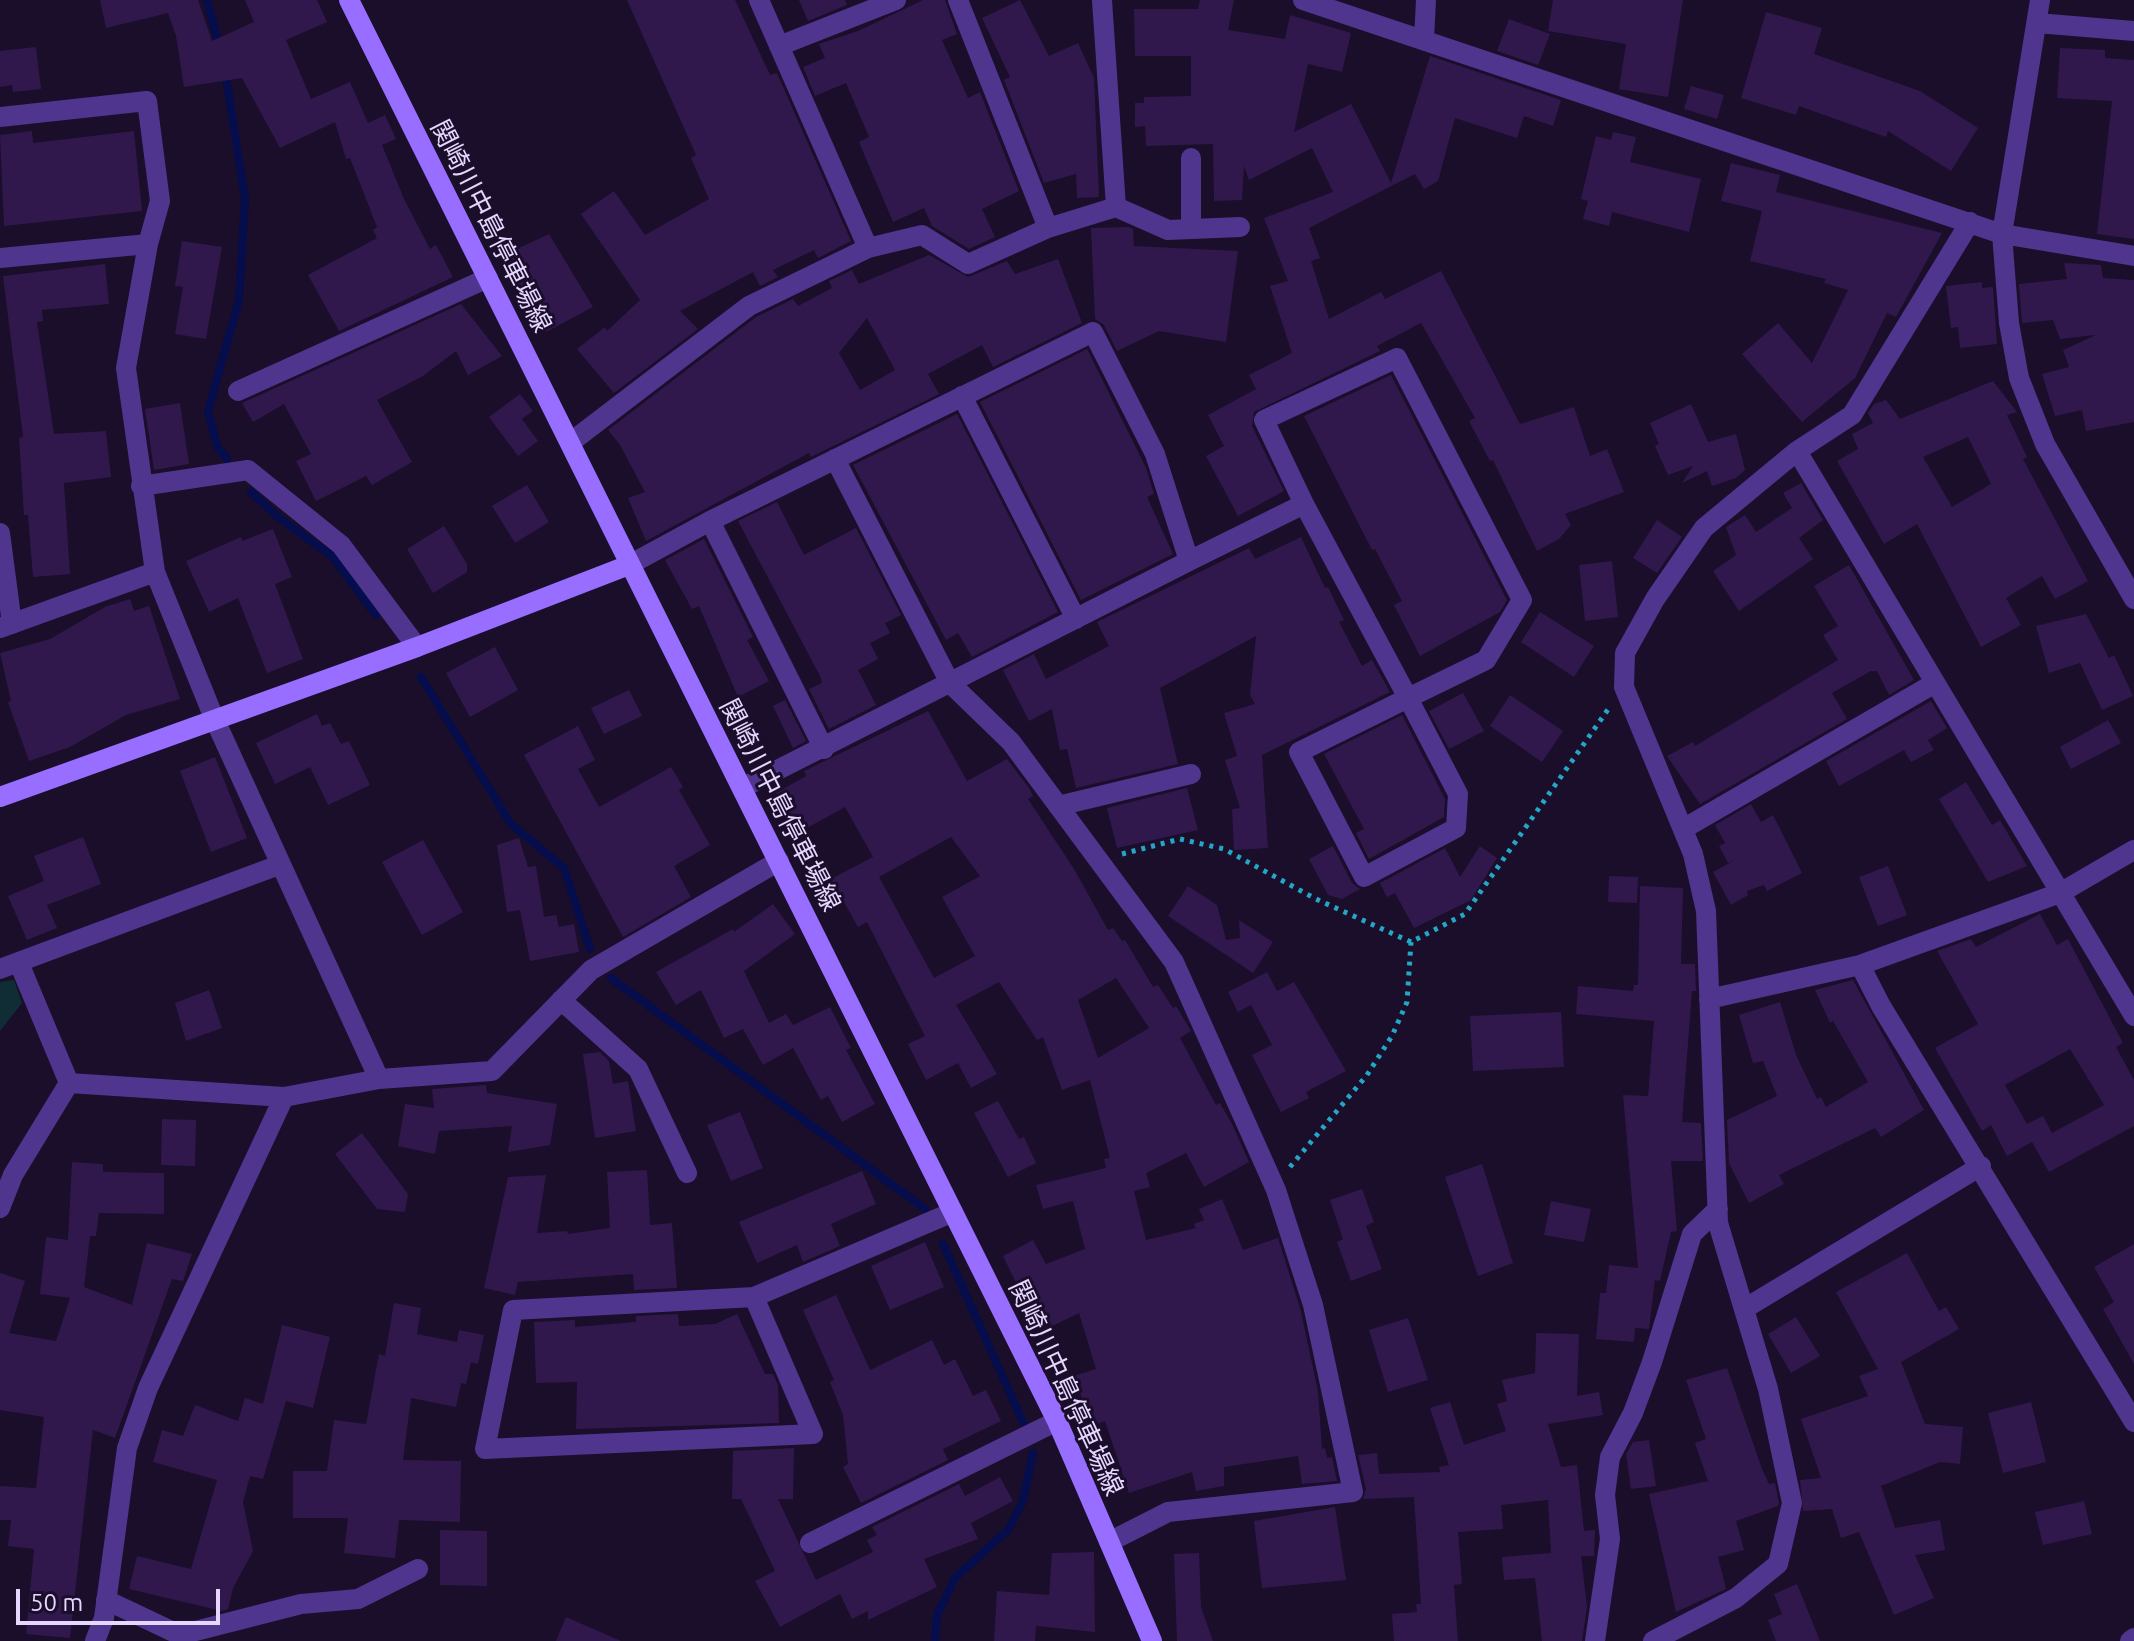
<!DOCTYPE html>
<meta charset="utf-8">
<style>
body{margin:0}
#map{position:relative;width:2134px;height:1641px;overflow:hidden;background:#1a0e2a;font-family:Ubuntu,sans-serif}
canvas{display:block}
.scale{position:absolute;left:16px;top:1589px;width:204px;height:36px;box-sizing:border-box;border:4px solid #e6d7ff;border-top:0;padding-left:10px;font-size:24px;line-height:28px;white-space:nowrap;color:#e6d7ff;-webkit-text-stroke:6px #1a0e2a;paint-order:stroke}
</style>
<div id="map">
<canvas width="2134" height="1641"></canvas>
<div class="scale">50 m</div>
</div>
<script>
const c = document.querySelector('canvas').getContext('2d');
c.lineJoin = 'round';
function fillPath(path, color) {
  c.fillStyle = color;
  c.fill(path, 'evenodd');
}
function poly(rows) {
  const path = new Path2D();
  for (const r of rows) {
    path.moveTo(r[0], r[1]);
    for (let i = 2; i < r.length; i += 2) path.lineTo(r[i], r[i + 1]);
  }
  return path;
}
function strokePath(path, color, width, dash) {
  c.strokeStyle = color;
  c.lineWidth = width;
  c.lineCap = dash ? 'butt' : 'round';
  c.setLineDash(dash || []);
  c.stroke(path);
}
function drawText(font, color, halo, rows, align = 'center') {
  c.font = font + ' Ubuntu,"Noto Sans JP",sans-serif';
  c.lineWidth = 6;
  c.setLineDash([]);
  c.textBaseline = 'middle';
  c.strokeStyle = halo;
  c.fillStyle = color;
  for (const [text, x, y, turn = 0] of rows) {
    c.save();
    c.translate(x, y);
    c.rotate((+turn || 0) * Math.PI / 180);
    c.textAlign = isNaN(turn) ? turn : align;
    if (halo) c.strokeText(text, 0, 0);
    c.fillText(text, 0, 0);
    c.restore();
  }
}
const green = poly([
 [14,980,22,1003,0,1031,0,982]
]);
const stream = poly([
 [207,0,220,49],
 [225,70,245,199,239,300,208,411,217,446,227,459],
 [251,492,278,517,332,556,376,615],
 [421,677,511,824,564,868,590,949],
 [611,978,925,1209],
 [943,1244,1023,1422],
 [935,1641,937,1615,955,1578,1008,1530,1023,1501,1033,1453]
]);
const building = poly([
 [100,0,198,0,212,41,254,22,245,0,317,0,327,22,286,40,311,99,350,82,368,123,385,115,396,139,382,145,404,199,430,249,436,245,453,277,339,331,308,275,377,238,373,230,377,227,350,158,346,159,335,122,280,148,242,78,184,87,176,36,168,13,106,28],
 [627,0,735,0,770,75,777,73,851,241,818,258,814,250,773,270,778,277,760,286,753,272,680,311,698,329,614,393,577,349,605,327,607,331,640,300,581,214,614,191,645,235,709,199,691,158,696,155],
 [799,0,845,0,847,5,808,21],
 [923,0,945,0,957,34,942,40,968,98,980,92,1019,191,982,209,995,237,969,249,932,226,924,208,893,222,859,142,869,137,846,83,815,96,803,67,825,58,819,44,858,31],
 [1020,0,1049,56,1078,43,1094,78,1099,197,1077,198,1076,174,1044,183,1004,80,1010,77,982,18],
 [1200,0,1234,0,1228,30,1285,39,1290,15,1351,33,1342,72,1308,64,1294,132,1351,104,1391,183,1430,56,1561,100,1553,126,1524,116,1517,138,1455,118,1438,181,1424,189,1415,174,1309,228,1320,258,1311,261,1329,319,1381,292,1385,299,1441,271,1520,424,1574,407,1590,456,1607,449,1624,492,1565,514,1571,525,1559,539,1537,551,1493,460,1490,461,1469,421,1475,418,1421,323,1377,346,1380,351,1254,412,1252,426,1284,491,1238,516,1206,456,1224,446,1208,415,1256,389,1249,375,1292,353,1270,286,1288,281,1264,218,1333,192,1312,148,1249,180,1244,166,1242,200,1214,201,1213,144,1146,146,1145,126,1135,127,1135,103,1144,103,1144,97,1191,96,1191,56,1135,56,1134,9,1198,9],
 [1553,0,1683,0,1668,97,1619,89,1626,44,1548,31],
 [1766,12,1822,28,1814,54,1920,91,1978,128,1951,171,1888,131,1886,137,1799,106,1796,115,1741,98],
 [1509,19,1550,34,1538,65,1497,51],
 [36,47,41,89,13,92,12,85,0,87,0,51],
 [2060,48,2105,50,2105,58,2134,60,2134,239,2097,234,2112,101,2057,98],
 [1691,86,1724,95,1717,119,1684,109],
 [32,131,33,143,134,131,142,211,4,226,0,135],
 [1613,132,1636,137,1630,162,1701,179,1689,232,1612,212,1609,226,1583,219,1588,201,1581,199,1596,136,1611,140],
 [1731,163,1780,175,1776,192,1942,233,1896,317,1887,313,1855,378,1802,422,1742,354,1778,323,1812,363,1848,290,1824,283,1826,279,1750,261,1762,211,1721,201],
 [1129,227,1133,229,1134,246,1238,251,1226,342,1159,331,1117,351,1104,325,1095,319,1091,228],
 [549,234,593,307,546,332,502,256],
 [182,241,222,247,206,339,175,334,183,287,175,286],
 [929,255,968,277,1007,261,1015,274,1058,259,1082,323,993,367,982,345,928,374,939,394,811,457,809,453,646,541,628,498,645,492,620,445,608,430,756,317,793,299,798,306,832,288,829,281,852,270,859,284],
 [867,318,895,370,860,390,839,353],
 [2064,263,2101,265,2103,278,2134,280,2134,422,2086,431,2082,410,2055,416,2042,374,2069,367,2063,350,2096,335,2060,339,2053,320,2022,323,2019,284,2067,279],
 [105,264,109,304,42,310,43,321,37,322,54,434,106,431,111,477,64,483,70,574,33,577,28,515,24,515,19,438,23,437,3,276],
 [1982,282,1982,288,1993,287,1997,344,1960,348,1958,327,1951,328,1946,286],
 [461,304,502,356,468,375,456,351,423,376,377,400,412,462,372,485,366,476,316,501,296,461,311,454,284,404,253,422,242,403],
 [1087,349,1146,468,1154,494,1147,497,1173,554,1081,600,980,402],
 [1391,375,1507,600,1500,612,1420,656,1394,605,1402,601,1375,549,1372,550,1304,416],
 [1993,381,2017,412,2007,415,2027,457,2023,459,2088,581,2055,599,2042,576,2006,598,2021,625,1981,647,1917,524,1884,544,1837,461,1858,449,1852,434,1873,423,1868,413,1874,404,1886,400,1900,419],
 [1968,437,1991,484,1952,507,1923,457],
 [520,394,533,411,522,419,538,441,518,456,489,417],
 [180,403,189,464,154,470,145,409],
 [1691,404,1708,442,1736,434,1745,470,1736,478,1712,486,1707,471,1682,483,1693,466,1668,475,1655,446,1659,444,1650,423],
 [957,414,1058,612,972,657,958,633,946,640,853,465],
 [1801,483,1823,520,1799,538,1813,559,1739,611,1713,571,1736,555,1726,527,1745,515,1756,532,1792,508,1783,493],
 [527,485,549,522,515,543,492,506],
 [777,502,804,555,856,528,901,615,885,623,890,633,870,643,878,659,858,670,876,705,829,729,809,689,822,683,820,676,738,521],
 [1657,520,1682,537,1657,573,1633,558],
 [444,526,467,564,467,572,433,593,407,549],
 [273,529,292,577,275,584,303,659,267,673,238,598,209,612,186,561,241,537,242,541],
 [1301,537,1325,588,1328,587,1344,620,1339,622,1362,666,1372,660,1390,692,1262,755,1268,848,1234,850,1232,809,1240,808,1225,760,1237,756,1224,713,1255,704,1250,695,1256,636,1160,688,1178,764,1076,788,1067,749,1060,750,1052,709,1029,721,1003,670,1034,654,1046,679,1109,646,1097,622,1249,548,1255,559],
 [704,539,753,637,747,640,769,681,738,697,699,606,692,609,665,560],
 [1612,561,1618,617,1585,621,1579,565],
 [1849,565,1914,680,1889,695,1877,671,1871,671,1832,693,1847,719,1700,804,1667,756,1693,742,1695,746,1838,660,1823,635,1838,626,1814,586],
 [130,599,134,611,149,606,180,699,126,715,70,747,29,761,8,702,11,701,0,653,50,639,105,607],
 [1540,612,1594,646,1574,677,1521,642],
 [2086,614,2109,658,2114,655,2133,696,2102,710,2080,663,2049,673,2036,626],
 [495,647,518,690,470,717,446,673],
 [629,690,642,716,604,734,591,708],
 [1463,693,1484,731,1449,749,1429,711],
 [1510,695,1563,731,1542,762,1490,726],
 [785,700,806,741,793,748,773,706],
 [1931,701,1947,728,1928,740,1934,750,1911,762,1904,750,1839,786,1826,761],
 [928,711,967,781,1007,759,1029,788,1033,796,1028,799,1074,869,1108,930,1113,928,1122,941,1125,940,1153,987,1158,985,1173,1008,1176,1006,1191,1031,1180,1038,1216,1105,1220,1103,1232,1124,1249,1162,1204,1187,1186,1153,1146,1173,1150,1187,1134,1191,1146,1240,1196,1228,1194,1224,1204,1220,1199,1209,1222,1199,1243,1250,1278,1238,1300,1308,1318,1391,1322,1449,1325,1448,1327,1458,1332,1457,1337,1481,1302,1484,1298,1456,1224,1467,1224,1486,1196,1491,1192,1472,1129,1493,1105,1421,1092,1426,1074,1376,1096,1369,1079,1313,1040,1332,1003,1256,1033,1240,1046,1264,1085,1249,1073,1201,1043,1209,1036,1185,1106,1168,1104,1159,1110,1158,1090,1080,1062,1090,1043,1037,1037,1040,999,982,956,1005,997,1074,971,1088,958,1063,926,1080,908,1044,925,1036,867,922,858,927,831,879,873,857,845,807,798,833,776,793,806,776,804,771],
 [951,837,980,876,942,897,975,956,934,978,879,877],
 [1116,978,1149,1028,1098,1058,1078,1000],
 [317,714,322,726,330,723,341,744,349,741,370,785,328,805,310,767,275,784,256,743],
 [1402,715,1445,799,1444,817,1369,859,1356,833,1364,829,1324,754],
 [2108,720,2121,743,2071,769,2060,747],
 [578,726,595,760,578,769,599,807,671,767,683,787,679,790,710,845,674,866,691,897,623,937,524,755],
 [215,757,247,838,211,852,180,771],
 [1966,782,1992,825,2000,820,2027,866,1988,882,1939,799],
 [1187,788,1198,830,1117,848,1107,808],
 [1751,804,1761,822,1773,815,1802,873,1767,891,1764,885,1747,891,1748,895,1731,905,1713,872,1735,860,1728,863,1719,846,1725,843,1715,825],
 [83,837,101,884,47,905,57,928,27,940,8,896,44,881,34,856],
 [519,838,528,867,536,866,544,917,556,915,559,927,574,924,579,952,530,961,520,910,507,912,497,845],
 [423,840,463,912,422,935,382,862],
 [1333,846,1352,883,1360,889,1342,899,1328,895,1309,859],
 [1480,846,1497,858,1471,900,1414,928,1395,893,1387,897,1380,883,1445,848,1460,877],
 [1888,866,1907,915,1878,926,1859,877],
 [1609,876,1638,877,1637,903,1608,902],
 [1188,886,1217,905,1226,940,1240,938,1239,920,1273,942,1253,973,1168,916],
 [1640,886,1683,888,1681,964,1695,964,1696,991,1692,991,1682,1122,1701,1123,1703,1161,1671,1161,1677,1231,1671,1232,1660,1281,1655,1280,1649,1329,1635,1328,1634,1342,1596,1339,1600,1293,1606,1293,1609,1265,1638,1268,1623,1095,1648,1096,1654,1021,1576,1014,1578,986,1633,991,1634,985,1638,985],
 [773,904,795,934,744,971,769,1023,786,1014,793,1025,830,1007,851,1048,846,1050,875,1104,842,1122,828,1096,821,1100,793,1048,763,1065,743,1029,724,1038,701,990,676,1005,656,972,733,929,734,932],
 [2040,914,2057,945,2068,939,2123,1043,2116,1047,2134,1080,2134,1126,2049,1172,2032,1142,2007,1156,1991,1125,1982,1131,1935,1048,1978,1024,1937,951,1971,939,1976,947],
 [2070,1049,2104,1105,2052,1133,2043,1116,2027,1124,2005,1085],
 [1267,972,1277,991,1294,982,1346,1071,1306,1092,1309,1098,1281,1112,1252,1055,1272,1045,1251,1005,1238,1012,1228,992],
 [1853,980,1924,1110,1881,1137,1875,1128,1779,1175,1784,1184,1749,1203,1729,1163,1727,1120,1777,1096,1763,1061,1753,1063,1739,1015,1780,1002,1796,1055,1817,1099,1821,1097,1826,1107,1868,1082,1833,1021,1830,1023,1815,990],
 [209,990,222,1028,186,1041,175,1003],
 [1561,1012,1564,1067,1473,1071,1470,1016],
 [600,1052,609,1061,613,1084,628,1081,636,1131,595,1138,583,1054],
 [486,1085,487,1093,557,1104,550,1145,508,1152,512,1126,439,1131,435,1154,398,1146,405,1104,434,1108,432,1089],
 [998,1101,1019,1139,1024,1137,1036,1163,1008,1177,974,1113],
 [740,1112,763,1168,731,1181,707,1125],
 [162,1119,196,1120,195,1166,161,1165],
 [362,1133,408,1194,405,1212,377,1209,335,1154],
 [72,1162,103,1164,103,1172,164,1173,164,1214,99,1213,96,1236,90,1236,84,1287,132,1305,147,1243,192,1254,183,1281,172,1279,115,1438,93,1430,70,1638,26,1634,34,1549,8,1546,11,1520,0,1520,0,1486,36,1488,44,1417,0,1410,0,1273,25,1281,9,1333,56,1341,70,1298,40,1294,46,1237,68,1240],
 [1482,1164,1513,1263,1478,1276,1445,1177],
 [647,1170,650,1225,672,1223,677,1288,634,1290,633,1274,518,1282,515,1295,484,1288,508,1177,546,1175,537,1233,567,1231,568,1234,610,1228,607,1172],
 [862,1171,876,1204,831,1224,840,1246,803,1262,797,1245,757,1263,739,1222],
 [1362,1189,1374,1222,1366,1226,1382,1269,1351,1281,1337,1242,1343,1239,1330,1200],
 [1551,1201,1591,1209,1584,1242,1544,1235],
 [925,1242,944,1287,890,1310,871,1266],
 [2134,1244,2134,1364,2103,1309,2114,1302,2094,1267],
 [1907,1253,1939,1311,1946,1307,1959,1329,1901,1362,1925,1424,1963,1427,1960,1464,1940,1462,1881,1486,1895,1528,1940,1520,1945,1550,1915,1555,1934,1598,1894,1615,1859,1532,1841,1538,1832,1509,1803,1511,1800,1480,1821,1478,1801,1419,1868,1396,1859,1376,1878,1369,1836,1292],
 [836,1295,870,1370,932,1340,944,1365,955,1359,973,1396,986,1390,1001,1421,943,1449,948,1460,861,1503,843,1467,848,1464,843,1415,830,1382,834,1380,803,1310],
 [394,1303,421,1308,417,1334,457,1342,459,1330,484,1335,478,1364,471,1362,466,1384,461,1383,456,1407,411,1398,403,1460,461,1461,460,1522,399,1520,395,1558,344,1553,348,1518,293,1518,293,1471,327,1471,334,1420,366,1424,379,1354,385,1356],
 [678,1314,679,1326,715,1324,737,1314,765,1374,773,1374,778,1385,779,1423,576,1429,577,1382,536,1383,534,1322,575,1320,575,1327,636,1322,636,1316],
 [1796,1317,1820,1356,1791,1373,1768,1334],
 [1408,1318,1428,1380,1388,1392,1369,1330],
 [282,1325,330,1337,313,1408,286,1401,263,1479,250,1476,243,1502,253,1551,233,1588,228,1609,222,1611,129,1589,137,1556,191,1569,217,1480,153,1462,162,1430,183,1436,195,1405,238,1421,245,1398,263,1404],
 [1536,1333,1579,1334,1577,1396,1599,1392,1603,1415,1548,1424,1561,1467,1577,1465,1584,1531,1595,1530,1594,1556,1581,1556,1587,1606,1582,1641,1542,1641,1535,1578,1504,1580,1502,1557,1551,1553,1548,1500,1501,1505,1503,1529,1458,1532,1462,1584,1454,1585,1458,1641,1394,1641,1392,1614,1417,1612,1416,1604,1421,1604,1414,1497,1363,1499,1366,1489,1358,1455,1377,1453,1379,1474,1440,1472,1439,1467,1449,1465,1430,1408,1450,1402,1464,1445,1506,1431,1497,1404,1507,1401,1502,1380,1535,1373],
 [1727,1368,1762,1469,1769,1484,1775,1483,1779,1503,1778,1506,1736,1521,1744,1550,1718,1557,1726,1589,1676,1612,1649,1494,1708,1481,1695,1443,1706,1439,1686,1380],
 [2031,1402,2046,1462,2003,1473,1988,1413],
 [1649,1440,1656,1486,1631,1489,1626,1454,1633,1442],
 [794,1448,793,1499,778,1499,816,1580,873,1552,867,1540,877,1535,872,1527,959,1484,965,1496,1000,1477,1013,1501,971,1523,978,1539,924,1559,937,1587,868,1620,868,1611,852,1619,840,1594,780,1627,755,1581,775,1571,741,1499,732,1499,733,1451],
 [2084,1501,2092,1534,2043,1545,2035,1512],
 [1335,1507,1346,1580,1262,1588,1254,1521],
 [440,1530,487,1531,487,1586,440,1585],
 [1094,1552,1095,1632,1036,1626,1035,1641,994,1641,997,1591,1049,1595,1052,1553],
 [1199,1553,1201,1607,1213,1641,1177,1641,1174,1554],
 [1797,1584,1820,1641,1776,1641,1768,1620,1782,1614,1774,1594],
 [566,1617,621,1641,556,1641]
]);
const path = poly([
 [1122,854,1180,839,1224,849,1316,899,1411,942,1465,914,1609,708],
 [1290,1167,1367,1075,1392,1036,1407,1002,1411,942]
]);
const street = poly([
 [759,0,868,248],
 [958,0,1048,228],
 [1303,0,2002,234,2134,256],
 [2040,0,2002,234,2009,323,2019,378,2045,444,2134,599],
 [2037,23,2134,31],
 [1424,40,1426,0],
 [779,46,896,0],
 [0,117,147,101,160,201,148,244,126,368,155,572,214,718,379,1079],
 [1116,207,1168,230,1240,227],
 [1191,229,1191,158],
 [0,258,148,244],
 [238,391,488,278],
 [962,396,1076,619],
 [571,442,749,306,868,248,922,235,968,264,1048,228,1116,207,1102,0],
 [1797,451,2134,1016],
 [835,459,950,683,1011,742,1174,962,1276,1190,1313,1305,1353,1492,1168,1512,1109,1542],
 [141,486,248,470,341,545,417,647],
 [1304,504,1264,420,1397,358,1522,600,1486,660,1408,698,1299,752,1364,877,1456,828,1458,794,1408,698,1304,504],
 [710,521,824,749],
 [0,533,12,624],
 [1189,561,1304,504],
 [629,565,710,521,1093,332,1155,454,1189,561,744,787],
 [0,628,155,572],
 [1058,806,1191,774],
 [1683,829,1935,683],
 [19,963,69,1083],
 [1860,965,1881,1006,2134,1422],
 [0,969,279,865],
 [1709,999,1860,965,2060,893,2134,850],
 [561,1000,638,1069,687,1173],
 [69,1083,284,1097,379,1079,492,1071,591,970,779,861],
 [0,1208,13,1175,69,1083],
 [754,1297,813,1434,485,1449,513,1310,754,1297,953,1212],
 [1744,1309,1981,1166],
 [810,1543,1057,1421],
 [106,1600,180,1635,301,1604,358,1599,418,1569],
 [95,1641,104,1618,127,1448,148,1388,284,1097],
 [1595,1641,1610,1539,1605,1495,1610,1457,1633,1413,1652,1362,1692,1234,1718,1209],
 [1653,1641,1736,1598,1778,1564,1792,1503,1768,1389,1718,1223,1706,911,1693,854,1624,687,1625,653,1655,599,1704,528,1797,451,1852,415,1970,222],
 [2130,1641,2134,1638]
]);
const secondary = poly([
 [349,0,1057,1421,1152,1641],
 [0,797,417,647,629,565]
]);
const streetNames = [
 ["関崎川中島停車場線",491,226,63],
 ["関崎川中島停車場線",780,805,63],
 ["関崎川中島停車場線",1066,1388,65]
];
fillPath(green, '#102d35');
strokePath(stream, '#050d4c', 8);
fillPath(building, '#30184d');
strokePath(path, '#24a7c6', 5, [4, 6]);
strokePath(street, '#4f358e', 20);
strokePath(secondary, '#976eff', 20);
drawText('26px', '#e6d7ff', '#1a0e2a', streetNames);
</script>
